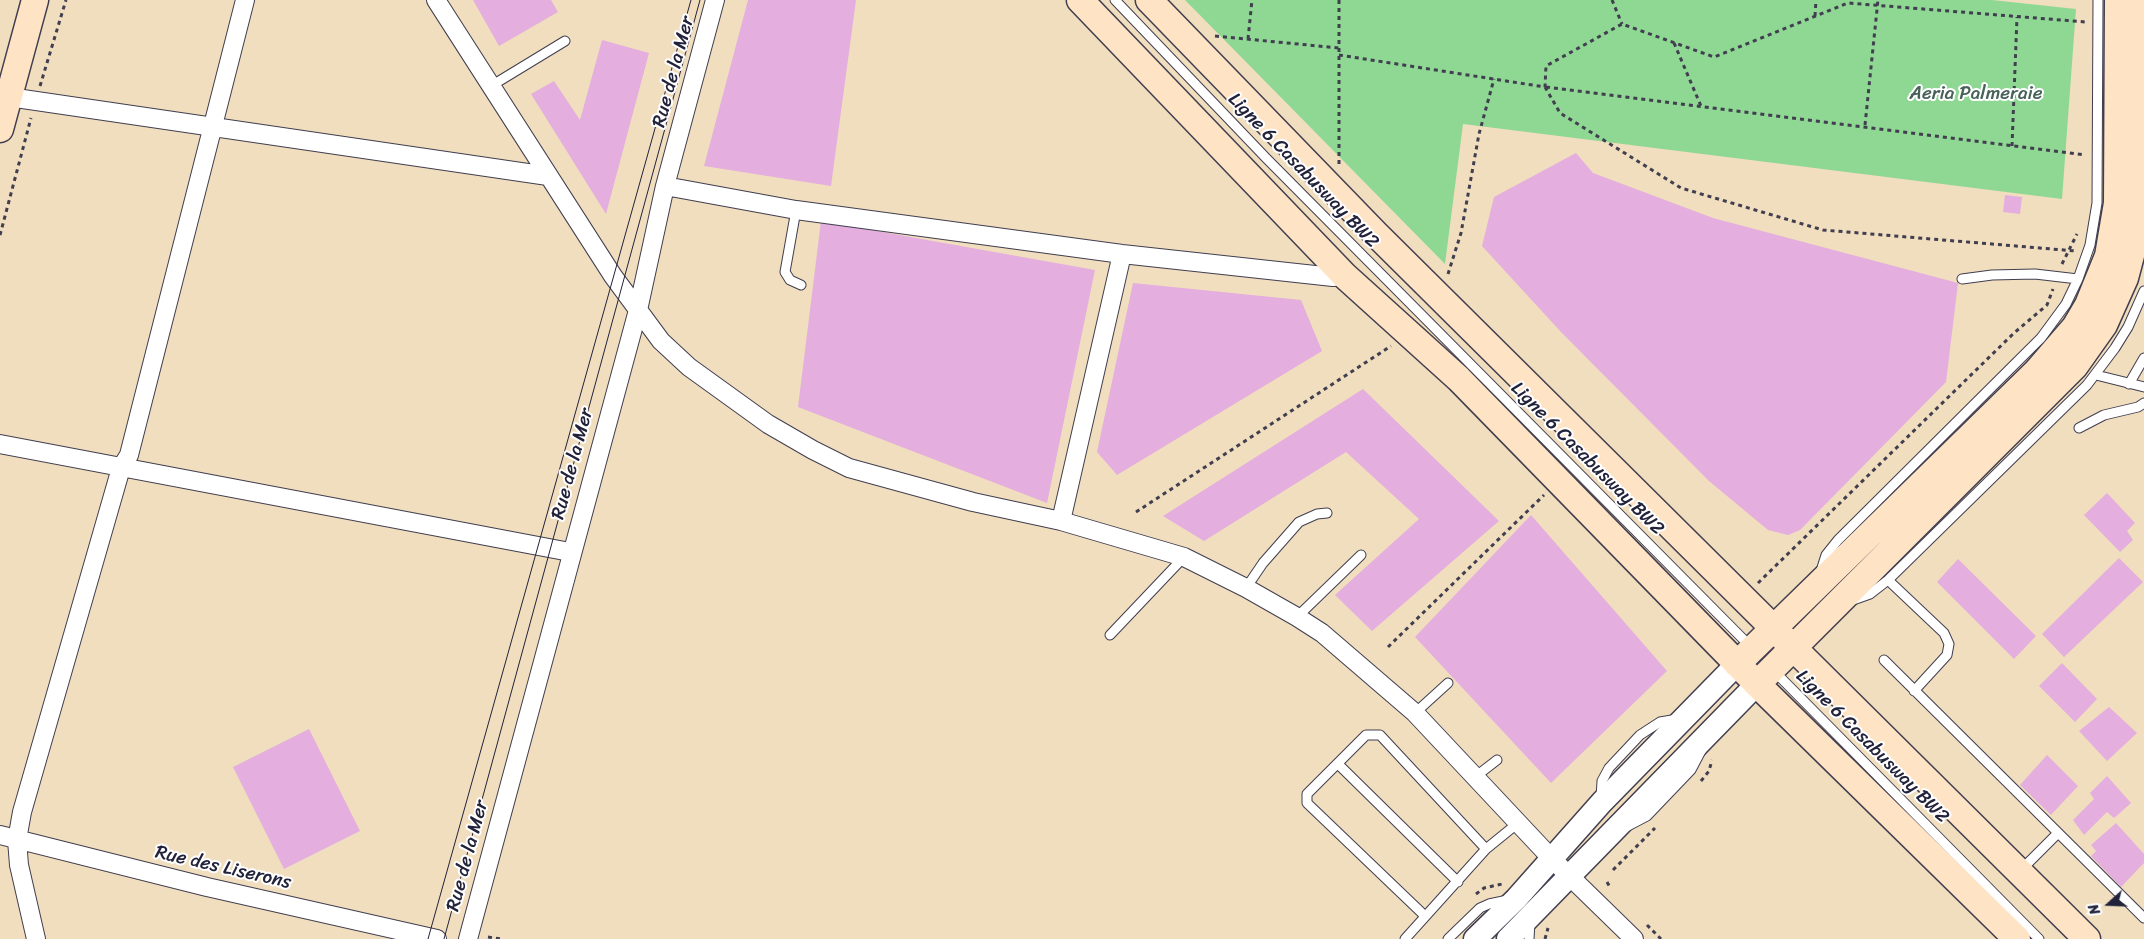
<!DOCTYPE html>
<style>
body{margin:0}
#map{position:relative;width:2144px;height:939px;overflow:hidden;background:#f0debe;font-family:Sriracha,sans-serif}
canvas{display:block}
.north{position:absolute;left:2084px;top:879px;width:50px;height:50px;-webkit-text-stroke:4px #fff;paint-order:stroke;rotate:250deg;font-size:14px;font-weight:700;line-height:20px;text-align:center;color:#22223b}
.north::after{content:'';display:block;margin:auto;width:18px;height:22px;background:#22223b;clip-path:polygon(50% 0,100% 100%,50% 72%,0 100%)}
</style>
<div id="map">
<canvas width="2144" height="939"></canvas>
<div class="north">N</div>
</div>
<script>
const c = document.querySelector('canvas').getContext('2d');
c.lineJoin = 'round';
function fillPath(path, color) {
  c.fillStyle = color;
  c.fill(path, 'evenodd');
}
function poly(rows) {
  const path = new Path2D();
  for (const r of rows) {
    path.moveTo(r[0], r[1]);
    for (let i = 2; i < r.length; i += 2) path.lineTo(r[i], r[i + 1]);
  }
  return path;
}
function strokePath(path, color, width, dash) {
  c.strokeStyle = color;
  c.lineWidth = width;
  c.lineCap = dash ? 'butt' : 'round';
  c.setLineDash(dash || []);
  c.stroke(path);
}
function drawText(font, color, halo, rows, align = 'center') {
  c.font = font + ' Sriracha,sans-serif';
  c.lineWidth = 4;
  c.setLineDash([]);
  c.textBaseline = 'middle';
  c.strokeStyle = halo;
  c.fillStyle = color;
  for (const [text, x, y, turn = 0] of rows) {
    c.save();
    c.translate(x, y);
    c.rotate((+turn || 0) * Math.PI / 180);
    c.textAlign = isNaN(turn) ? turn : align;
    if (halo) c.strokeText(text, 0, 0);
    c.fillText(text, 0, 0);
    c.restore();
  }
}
const green = poly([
 [1185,0,1992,0,2076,9,2062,199,1463,124,1445,264]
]);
const building = poly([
 [473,0,551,0,558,12,499,46],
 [748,0,856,0,831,186,704,166],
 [602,40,649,53,606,214,531,94,554,81,580,120],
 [1576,153,1593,173,1713,218,1958,283,1946,382,1800,530,1788,535,1768,530,1709,481,1561,332,1482,246,1494,197],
 [2005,195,2022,197,2020,214,2003,212],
 [821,221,1095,270,1047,503,798,407],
 [1133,283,1301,300,1322,351,1117,475,1097,452],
 [1363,389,1499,521,1372,631,1335,595,1419,519,1346,452,1204,541,1163,516],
 [2107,493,2135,523,2127,531,2133,540,2120,552,2084,515],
 [1531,515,1667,671,1551,783,1415,637],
 [2119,558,2143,582,2064,657,2042,634],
 [1958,559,2036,636,2014,659,1937,582],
 [2062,663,2097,699,2075,722,2039,686],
 [2109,707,2137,733,2107,761,2079,731],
 [309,729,360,831,284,869,233,767],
 [2047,755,2078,786,2051,815,2020,785],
 [2107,776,2131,803,2114,818,2107,812,2084,835,2073,820,2094,799,2090,793],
 [2116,823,2144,854,2144,863,2121,887,2091,856,2096,851,2091,845]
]);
const path = poly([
 [1612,0,1622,24],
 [1815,16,1816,0],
 [1215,36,1339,48],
 [1248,39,1252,0],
 [1674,43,1701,106],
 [1339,55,1545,87,1546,66,1622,24,1714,57,1848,3,2086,22],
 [40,86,66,0],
 [1545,87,1560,113,1681,188,1823,230,2076,251],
 [1546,87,2085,155],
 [1865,125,1878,0],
 [2012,146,2017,17],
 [1339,164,1339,0],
 [0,235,31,118],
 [2062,264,2077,234],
 [1448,274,1461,233,1479,134,1494,79],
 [1136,512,1391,346],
 [1758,583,2014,333,2047,305,2053,289],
 [1388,647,1544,495],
 [1701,781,1709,771,1712,760],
 [1613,870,1655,828],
 [1607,882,1611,889],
 [1476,894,1484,888,1502,884],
 [1647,925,1661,939],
 [488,937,501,939],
 [1545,939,1548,928]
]);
const service = poly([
 [1115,0,1267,159,1751,647],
 [491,86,565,41],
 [796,210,785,272,790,280,801,285],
 [1962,279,1992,275,2035,274,2078,279],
 [2096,375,2144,387],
 [2129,384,2144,358],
 [2079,428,2104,415,2138,407,2144,403],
 [1821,571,1826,555,1838,540,2041,338,2066,304,2078,279,2090,245,2097,203,2098,0],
 [1888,580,1944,633,1949,644,1947,655,1914,691],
 [1246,588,1263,563,1299,522,1317,514,1327,513],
 [1853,600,1870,594,1888,580,2087,385,2115,348,2128,327,2144,291],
 [1297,617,1361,555],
 [1110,635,1184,557],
 [1884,660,2144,918],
 [1774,671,2039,939],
 [1415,713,1448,683],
 [1338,764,1458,882],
 [1475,777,1497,760],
 [1601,798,1602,781,1609,768,1640,735,1660,722,1678,719],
 [1628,826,1647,816,1691,770,1701,751],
 [2021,870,2058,833],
 [1425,916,1307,803,1307,794,1366,735,1380,735,1486,849,1518,823],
 [1405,939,1486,849],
 [1448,939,1480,908,1489,904,1508,900],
 [1529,939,1530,922]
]);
const minor = poly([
 [436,0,613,276,661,341,689,367,768,424,813,450,849,468,973,502,1061,521,1184,557,1246,588,1297,617,1322,633,1415,713,1552,859,1634,939],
 [9,97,548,176],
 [665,186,796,210,1122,254,1333,277,1345,276],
 [0,444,570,552],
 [1061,521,1122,254],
 [0,835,207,887,437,939],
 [36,939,19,865,17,840,22,812,121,468,129,455,245,0],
 [468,939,638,310,665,186,715,0]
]);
const tertiary = poly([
 [1475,939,1516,899,1602,802,1737,664],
 [1508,939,1757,684]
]);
const secondary = poly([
 [1080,0,1345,276,1459,379,1757,684,2017,939],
 [1149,0,1376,234,2087,939],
 [0,129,35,0],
 [1737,664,2037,371,2075,327,2088,305,2108,256,2117,203,2118,0],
 [1757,684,2075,366,2104,325,2125,278,2138,229,2140,204,2142,0]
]);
const tram = poly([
 [428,939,691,0],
 [444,939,700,0]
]);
const streetNames = [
 ["Rue de la Mer",674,72,-75],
 ["Ligne 6 Casabusway BW2",1303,171,46],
 ["Ligne 6 Casabusway BW2",1587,459,45],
 ["Rue de la Mer",573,464,-75],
 ["Ligne 6 Casabusway BW2",1872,747,45],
 ["Rue de la Mer",468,856,-75],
 ["Rue des Liserons",223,868,13]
];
const parkNames = [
 ["Aeria Palmeraie",1976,94]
];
fillPath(green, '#8fd894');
fillPath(building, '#e4aede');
strokePath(service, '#413e4f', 11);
strokePath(minor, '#413e4f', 20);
strokePath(tertiary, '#413e4f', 25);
strokePath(secondary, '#413e4f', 29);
strokePath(path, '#413e4f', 3, [4, 4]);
strokePath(service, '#fff', 9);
strokePath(minor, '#fff', 18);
strokePath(tertiary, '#fff', 22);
strokePath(secondary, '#fee4c5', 26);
strokePath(tram, '#22223b', 1);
drawText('19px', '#22223b', '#fff', streetNames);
drawText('19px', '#48625a', '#fff', parkNames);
</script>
